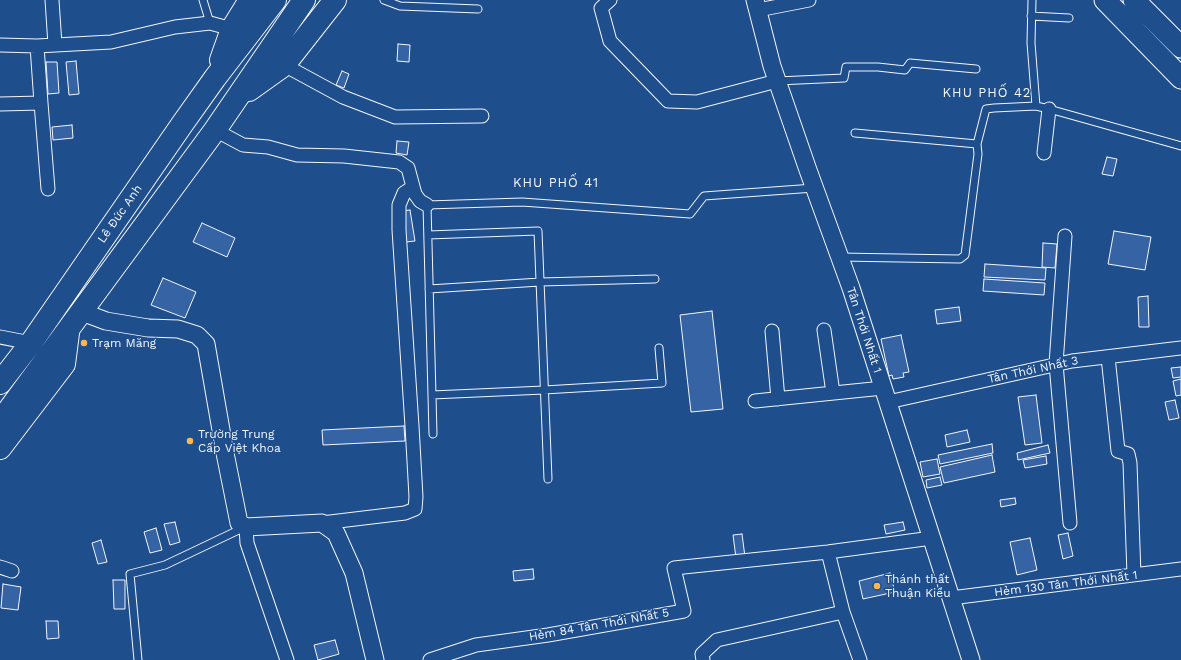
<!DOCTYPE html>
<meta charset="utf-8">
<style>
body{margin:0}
canvas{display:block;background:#1f4e8c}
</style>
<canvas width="1181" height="660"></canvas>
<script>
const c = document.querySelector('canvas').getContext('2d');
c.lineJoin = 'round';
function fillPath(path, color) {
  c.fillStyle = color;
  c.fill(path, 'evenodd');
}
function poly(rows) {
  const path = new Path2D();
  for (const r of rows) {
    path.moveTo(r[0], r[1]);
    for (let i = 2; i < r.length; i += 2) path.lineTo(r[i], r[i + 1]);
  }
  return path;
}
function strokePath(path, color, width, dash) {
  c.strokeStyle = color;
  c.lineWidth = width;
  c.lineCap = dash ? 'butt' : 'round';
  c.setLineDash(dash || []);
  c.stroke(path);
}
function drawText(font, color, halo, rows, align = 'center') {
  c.font = font + ' "Work Sans",sans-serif';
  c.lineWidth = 3;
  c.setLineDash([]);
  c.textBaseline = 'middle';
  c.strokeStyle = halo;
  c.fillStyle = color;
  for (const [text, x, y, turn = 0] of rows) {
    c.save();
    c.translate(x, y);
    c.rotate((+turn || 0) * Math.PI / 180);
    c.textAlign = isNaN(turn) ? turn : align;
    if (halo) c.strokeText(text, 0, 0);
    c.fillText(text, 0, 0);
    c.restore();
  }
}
const building = poly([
 [398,44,410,45,409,62,397,61,398,44],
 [76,61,79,94,69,95,66,62,76,61],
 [46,62,57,62,59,93,48,94,46,62],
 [342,71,349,74,344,88,336,85,342,71],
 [72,125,73,138,53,140,52,127,72,125],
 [397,141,409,142,407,155,396,153,397,141],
 [1107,157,1117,159,1113,176,1102,174,1107,157],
 [410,210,415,241,406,242,401,211,410,210],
 [202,223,235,238,227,257,193,242,202,223],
 [1114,231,1151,237,1145,270,1108,264,1114,231],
 [1043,243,1057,244,1055,268,1042,267,1043,243],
 [985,264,1046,268,1045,280,984,277,985,264],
 [163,278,196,292,185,318,151,305,163,278],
 [984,279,1045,283,1044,295,983,291,984,279],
 [1148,296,1149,327,1139,327,1138,297,1148,296],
 [959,307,961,321,937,324,935,310,959,307],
 [712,311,723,409,691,412,680,315,712,311],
 [901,335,909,372,903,373,904,377,893,379,892,375,889,376,881,339,901,335],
 [1181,367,1181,377,1173,378,1171,368,1181,367],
 [1181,379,1181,395,1176,396,1173,381,1181,379],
 [1036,395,1042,443,1025,445,1018,397,1036,395],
 [1175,400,1179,418,1169,420,1165,402,1175,400],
 [404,426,405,441,323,445,322,430,404,426],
 [967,430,970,442,947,447,945,435,967,430],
 [992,444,993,453,940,464,938,455,992,444],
 [1048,445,1050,453,1018,460,1017,453,1048,445],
 [992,455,995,472,944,483,940,467,992,455],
 [1046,456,1047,464,1025,468,1023,460,1046,456],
 [937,459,940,474,923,477,920,462,937,459],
 [940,477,942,485,927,488,926,480,940,477],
 [1015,498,1016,504,1001,507,1000,500,1015,498],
 [175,522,180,542,170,545,164,524,175,522],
 [903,522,905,530,886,534,884,525,903,522],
 [156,528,162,550,150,553,144,532,156,528],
 [1068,533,1073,556,1063,559,1058,535,1068,533],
 [742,534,745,557,736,558,733,535,742,534],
 [1030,538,1037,570,1017,575,1010,542,1030,538],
 [101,540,107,562,98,564,92,543,101,540],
 [533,569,534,579,514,581,513,571,533,569],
 [890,573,895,592,863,599,859,581,890,573],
 [113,580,125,580,125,609,114,609,113,580],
 [3,584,21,587,18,610,1,608,3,584],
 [46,621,58,621,59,638,47,639,46,621],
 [335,640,339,654,318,660,314,645,335,640]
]);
const service = poly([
 [203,0,210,23],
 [384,0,400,6,478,9],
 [1032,0,1031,43,1036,106],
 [1031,16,1069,18],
 [777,81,844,78,846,67,878,67,905,70,910,63,976,69],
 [855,133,977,144],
 [428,235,538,231,548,479],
 [839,257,960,259,965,255,978,154,977,144,986,109,994,108,1036,106,1049,109,1181,146],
 [429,289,540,282,655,279],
 [432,395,544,390,662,383,659,348],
 [433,434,427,205,522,202,690,214,704,196,814,188],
 [138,660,130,574,165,565,245,527]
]);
const minor = poly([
 [52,0,55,45],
 [610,0,601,8,610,41,668,101,697,102,777,81],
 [758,10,809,0],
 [0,45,37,46,111,42,175,27,210,23,232,29],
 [284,65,343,97,395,117,482,116],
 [41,103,48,189],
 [0,104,41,103,37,46],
 [215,130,243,145,268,147,297,155,344,156,399,162,408,168,415,194,420,201,427,205],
 [1044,153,1049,109],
 [1065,236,1056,364,1070,523],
 [824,330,833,393],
 [772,331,778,399],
 [0,337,31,343],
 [1108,357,1118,451,1128,454,1130,463,1134,575],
 [755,401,883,388],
 [888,402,1072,361,1181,348],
 [322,523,405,513,415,509,416,497,412,426,399,230,399,205,404,193,413,187],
 [246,527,247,543,287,660],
 [828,552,843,612,860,660],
 [0,567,12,571],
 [951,598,1181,569],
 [430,660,476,645,548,635,684,611,674,568,828,552,932,538],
 [703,660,702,654,717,640,843,612]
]);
const tertiary = poly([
 [755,0,772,66,808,170,851,288,971,660],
 [82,312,106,321,148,328,178,329,197,335,206,344,225,453,239,523,246,527,322,523,336,533,354,573,375,660]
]);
const primary = poly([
 [1105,0,1181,78],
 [1134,0,1181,47]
]);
const trunk = poly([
 [221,60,232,29,250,0],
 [249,90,284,65,335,0],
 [0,383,31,343,183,123,215,78,275,0],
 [0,422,215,130,304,0],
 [0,448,64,364,68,333]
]);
const markers = [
 [84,343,4,"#ffb74d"],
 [190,441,4,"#ffb74d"],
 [877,586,4,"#ffb74d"]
];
const streetNames = [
 ["Lê Đức Anh",120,214,-55],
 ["Tân Thới Nhất 1",864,330,72],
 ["Tân Thới Nhất 3",1033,370,-12],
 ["Hẻm 130 Tân Thới Nhất 1",1066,584,-7],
 ["Hẻm 84 Tân Thới Nhất 5",599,625,-10]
];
const poiNames = [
 ["Trạm Măng",92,343],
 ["Trường Trung",198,434],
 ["Cấp Việt Khoa",198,448],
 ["Thánh thất",885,579],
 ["Thuận Kiều",885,593]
];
const neighbourhoodNames = [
 ["KHU PHỐ 42",987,93],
 ["KHU PHỐ 41",556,183]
];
fillPath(building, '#3563a3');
strokePath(building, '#f2f6ff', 1);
strokePath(service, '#f2f6ff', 9);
strokePath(minor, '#f2f6ff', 15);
strokePath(tertiary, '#f2f6ff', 19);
strokePath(primary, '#f2f6ff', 23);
strokePath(trunk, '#f2f6ff', 24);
strokePath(service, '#1f4e8c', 7);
strokePath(minor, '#1f4e8c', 13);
strokePath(tertiary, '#1f4e8c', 17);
strokePath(primary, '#1f4e8c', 21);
strokePath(trunk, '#1f4e8c', 22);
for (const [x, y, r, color] of markers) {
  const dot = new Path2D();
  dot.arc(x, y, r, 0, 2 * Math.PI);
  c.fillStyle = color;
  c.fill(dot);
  strokePath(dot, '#1f4e8c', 1.5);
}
drawText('12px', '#f2f6ff', '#1f4e8c', streetNames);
drawText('12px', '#f2f6ff', '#1f4e8c', poiNames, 'left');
c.letterSpacing = '1px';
drawText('13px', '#f2f6ff', '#1f4e8c', neighbourhoodNames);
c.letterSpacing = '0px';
</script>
